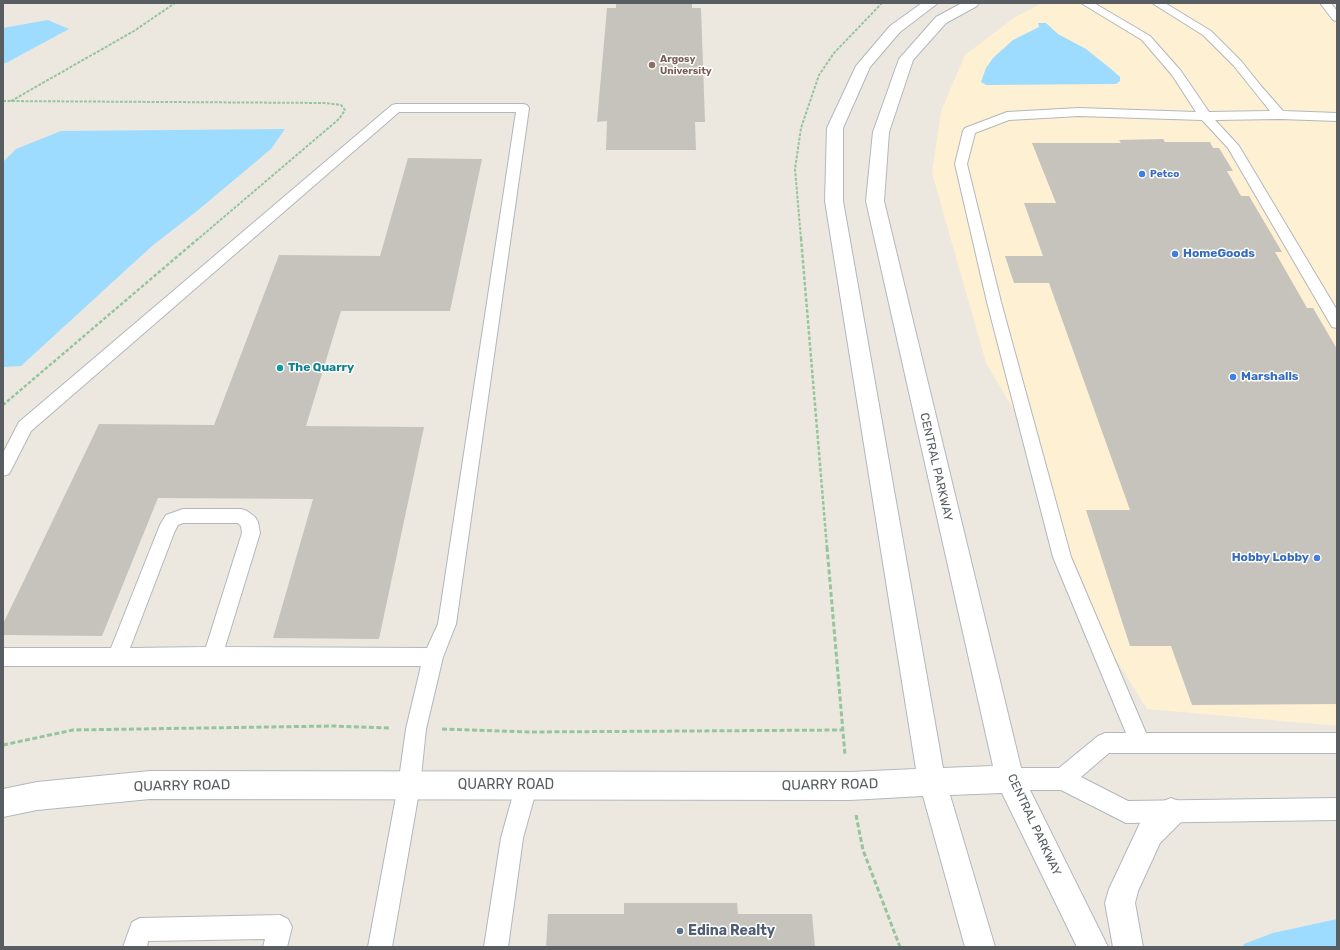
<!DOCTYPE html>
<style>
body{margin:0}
#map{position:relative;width:1340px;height:950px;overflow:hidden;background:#ece8df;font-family:Rubik,sans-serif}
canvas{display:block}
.frame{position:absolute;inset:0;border:4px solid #585d61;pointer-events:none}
</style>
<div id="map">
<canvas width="1340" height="950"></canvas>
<div class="frame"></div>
</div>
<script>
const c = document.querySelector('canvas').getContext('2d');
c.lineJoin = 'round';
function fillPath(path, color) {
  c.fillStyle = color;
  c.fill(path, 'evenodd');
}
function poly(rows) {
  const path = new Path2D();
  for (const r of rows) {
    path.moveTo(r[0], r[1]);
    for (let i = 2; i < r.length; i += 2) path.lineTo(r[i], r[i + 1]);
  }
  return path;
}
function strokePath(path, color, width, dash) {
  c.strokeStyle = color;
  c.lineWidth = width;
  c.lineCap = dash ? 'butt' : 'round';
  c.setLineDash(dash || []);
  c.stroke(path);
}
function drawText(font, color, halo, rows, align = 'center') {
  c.font = font + ' Rubik,sans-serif';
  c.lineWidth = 3;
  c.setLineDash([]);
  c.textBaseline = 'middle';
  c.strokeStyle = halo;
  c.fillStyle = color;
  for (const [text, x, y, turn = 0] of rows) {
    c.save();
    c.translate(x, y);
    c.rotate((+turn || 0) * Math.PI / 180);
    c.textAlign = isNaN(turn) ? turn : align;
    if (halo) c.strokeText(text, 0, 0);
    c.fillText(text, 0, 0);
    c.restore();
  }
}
const commercial = poly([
 [1042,3,1337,3,1337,726,1147,709,1083,606,1046,464,986,363,932,173,941,111,965,55,1015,17]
]);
const water = poly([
 [48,20,69,29,6,63,3,63,3,28],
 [1038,23,1046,23,1058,34,1086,49,1111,69,1120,77,1120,81,1116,84,1107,84,986,85,981,82,986,68,993,58,1013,40,1039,27],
 [285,129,271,149,197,211,152,246,21,366,3,367,3,162,16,149,61,131],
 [1337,919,1337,947,1243,947,1244,944,1273,933]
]);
const building = poly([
 [616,3,692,3,692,8,701,8,705,122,695,122,696,150,606,150,607,121,597,122,607,8,616,8],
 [1163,139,1165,142,1210,142,1213,148,1219,148,1233,171,1227,171,1241,196,1249,196,1282,252,1275,252,1307,308,1313,308,1337,349,1337,704,1192,705,1171,646,1130,646,1086,510,1130,510,1049,283,1014,283,1005,256,1043,256,1024,203,1056,203,1032,143,1121,143,1119,140],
 [408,158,482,159,450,311,341,311,306,426,424,427,379,639,273,638,313,499,158,498,102,636,3,635,3,624,99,424,214,425,279,255,380,256],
 [624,903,737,903,738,914,812,914,815,947,546,947,548,914,624,914]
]);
const pathFar2 = poly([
 [3,101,325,103,341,105,345,110,339,119,198,239],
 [11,101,134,31,175,3],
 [801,239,795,169,801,128,819,75,834,53,882,3]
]);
const pathFar1 = poly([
 [801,238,827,548],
 [3,405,199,238]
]);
const path = poly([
 [827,547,845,755],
 [442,729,532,732,842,730],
 [3,745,73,730,333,726,389,728],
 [856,815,863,850,900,947]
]);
const lane = poly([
 [1081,3,1094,3,1150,36,1181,71,1209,112,1270,111,1234,66,1203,35,1152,3,1165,3,1211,31,1242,62,1261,86,1283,111,1337,113,1337,121,1280,119,1215,120,1239,146,1337,310,1337,328,1332,327,1228,148,1202,120,1079,116,1009,120,975,133,967,164,1001,302,1071,557,1146,733,1337,733,1337,753,1109,753,1081,777,1128,801,1337,798,1337,820,1126,823,1061,790,1010,790,1003,786,999,779,1003,772,1010,768,1059,768,1098,736,1105,733,1126,733,1053,557,987,302,955,164,963,131,965,128,1007,112,1079,108,1196,112,1172,75,1142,40,1081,3],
 [1320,3,1331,3,1337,11,1337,21,1333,20,1320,3],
 [396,104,523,104,527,105,529,108,456,624,443,657,426,729,420,786,392,947,368,947,398,786,406,729,421,666,3,666,3,648,111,648,160,525,166,515,183,509,241,509,247,511,255,517,258,522,260,533,225,647,427,648,438,624,516,112,399,112,31,431,9,474,3,476,3,453,19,422,392,105,396,104],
 [183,523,238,523,241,526,242,533,206,647,130,648,174,533,178,525,183,523],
 [527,773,534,777,538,784,523,838,508,947,484,947,501,838,516,784,520,777,527,773],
 [280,915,288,919,292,927,287,947,263,947,265,939,148,941,147,947,123,947,132,922,140,918,280,915]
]);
const secondary = poly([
 [922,3,938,3,900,32,870,67,843,128,843,201,943,768,993,766,866,201,873,132,899,59,936,17,962,3,979,3,977,6,946,23,913,60,889,132,884,201,1023,776,1108,947,1077,947,1002,793,950,795,995,947,965,947,923,796,850,800,150,799,37,810,3,817,3,789,37,782,150,771,850,772,916,769,825,201,827,128,856,66,890,26,922,3],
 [1171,798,1181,802,1185,812,1181,822,1160,843,1138,891,1135,903,1143,947,1113,947,1105,903,1109,889,1140,823,1161,802,1171,798]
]);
const markers = [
 [652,65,4,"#8d6e63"],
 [1142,174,4,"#3f7fe0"],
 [1175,254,4,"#3f7fe0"],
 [280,368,4,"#0f9aa8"],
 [1233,377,4,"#3f7fe0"],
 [1317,558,4,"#3f7fe0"],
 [680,931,4,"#5c6f8a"]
];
const farEducationnames = [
 ["Argosy",660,59],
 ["University",660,71]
];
const farShopnames = [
 ["Petco",1150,174]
];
const shopNames = [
 ["HomeGoods",1183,254],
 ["Marshalls",1241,377],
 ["Hobby Lobby",1309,558,"right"]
];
const cultureNames = [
 ["The Quarry",288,368]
];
const streetNames = [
 ["CENTRAL PARKWAY",936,467,77],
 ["CENTRAL PARKWAY",1034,825,65]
];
const nearStreetnames = [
 ["QUARRY ROAD",506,785],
 ["QUARRY ROAD",830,785,-1],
 ["QUARRY ROAD",182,786,-1]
];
const nearServicenames = [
 ["Edina Realty",688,931]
];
fillPath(commercial, '#fdf0d3');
fillPath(water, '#9ddcfe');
fillPath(building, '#c6c3bd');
strokePath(lane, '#b3b7bb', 2);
strokePath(secondary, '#b3b8bd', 2);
strokePath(pathFar2, '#95c59e', 2, [3, 1.5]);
strokePath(pathFar1, '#95c59e', 2.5, [3.5, 2]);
strokePath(path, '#95c59e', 3, [5, 2.5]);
fillPath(lane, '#fff');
fillPath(secondary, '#fff');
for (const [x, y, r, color] of markers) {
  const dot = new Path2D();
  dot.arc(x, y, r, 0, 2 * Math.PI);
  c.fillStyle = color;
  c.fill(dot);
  strokePath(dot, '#fff', 1.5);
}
drawText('bold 10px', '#785e54', '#fff', farEducationnames, 'left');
drawText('bold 10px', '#366cbe', '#fff', farShopnames, 'left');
drawText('bold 12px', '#366cbe', '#fff', shopNames, 'left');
drawText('bold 12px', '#0d838f', '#fff', cultureNames, 'left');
drawText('12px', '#585d61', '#fff', streetNames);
drawText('14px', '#585d61', '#fff', nearStreetnames);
drawText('bold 14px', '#4e5e75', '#fff', nearServicenames, 'left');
</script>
